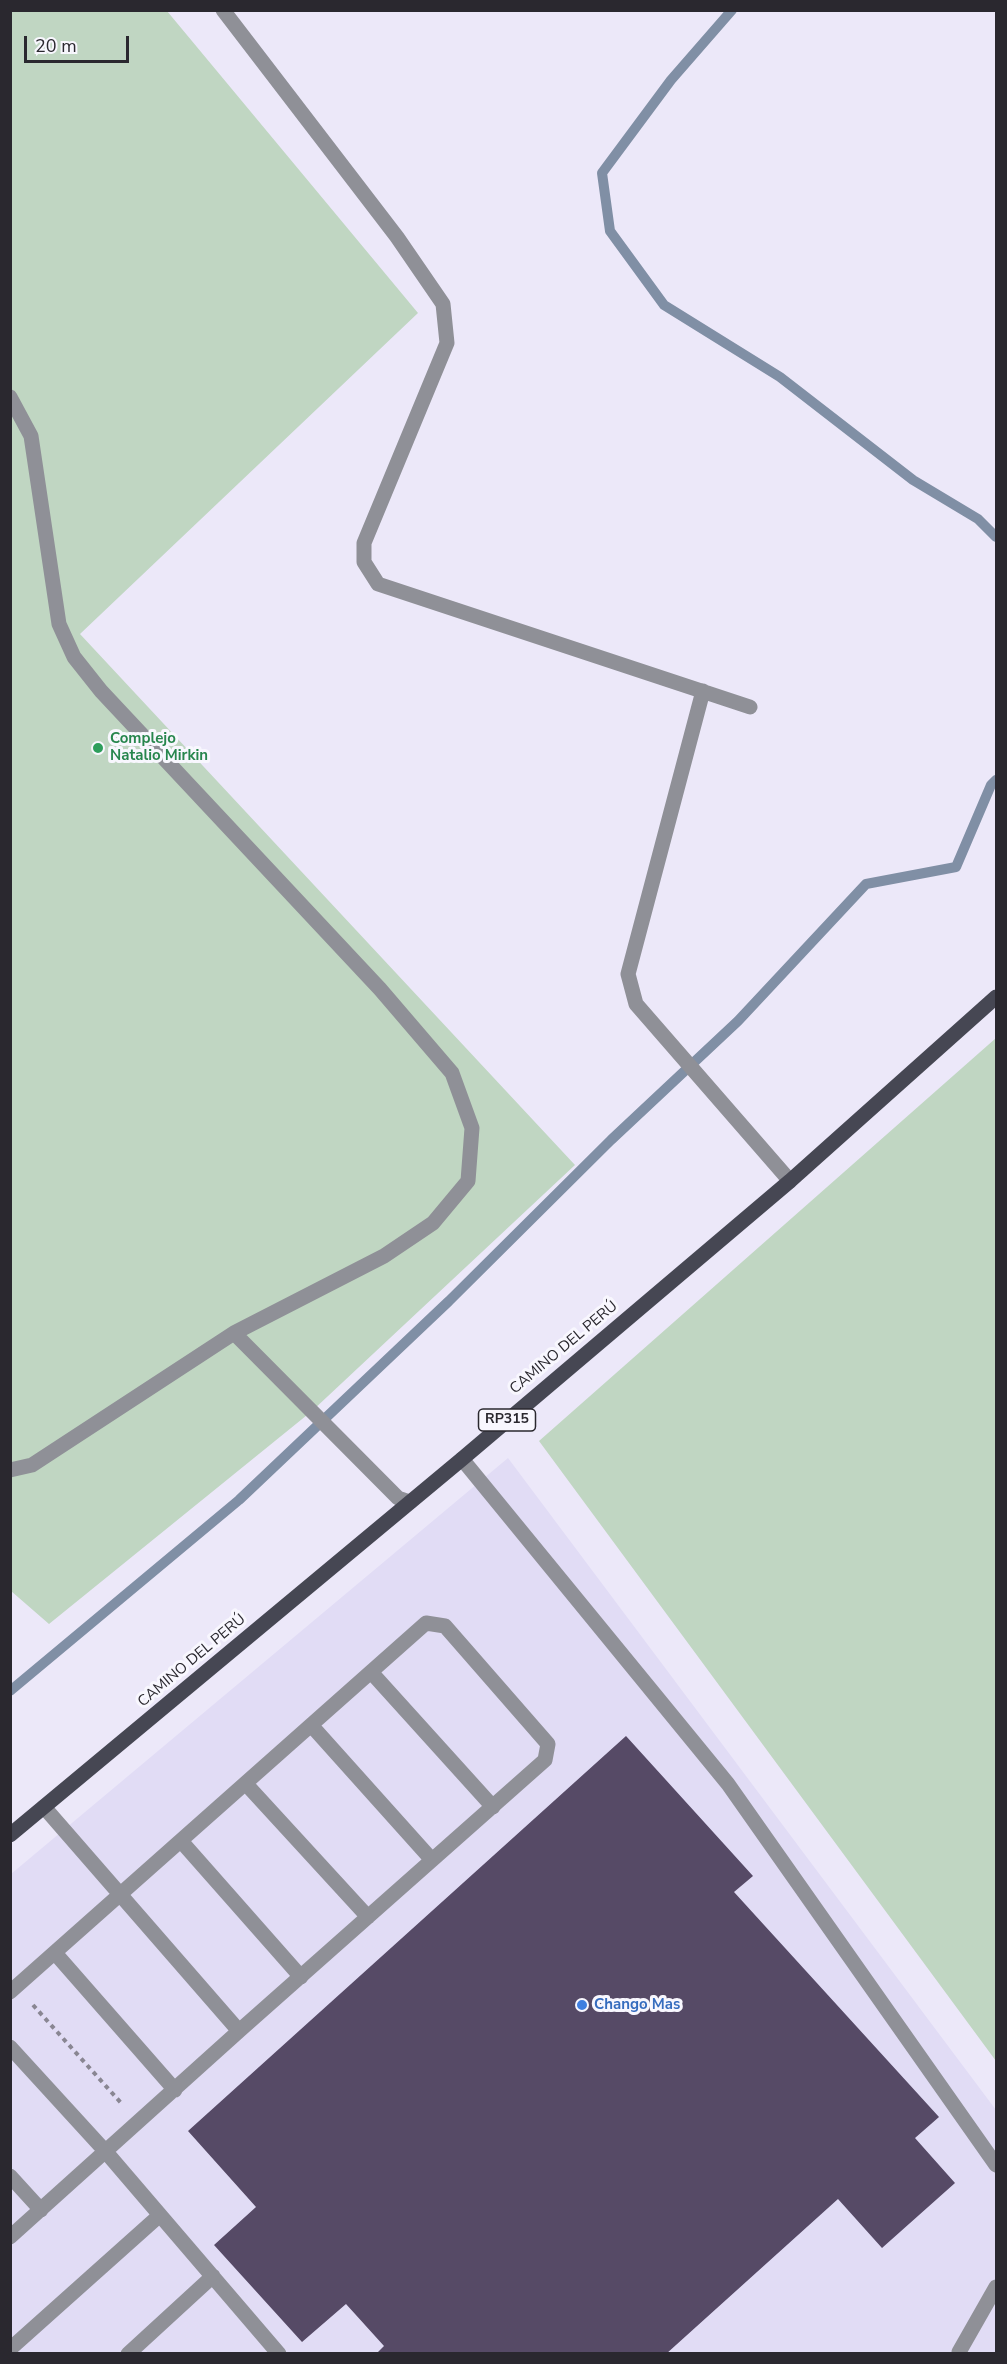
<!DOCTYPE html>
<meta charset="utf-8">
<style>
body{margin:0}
#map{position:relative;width:1007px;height:2364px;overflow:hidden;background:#ece8f9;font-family:"Nunito Sans",sans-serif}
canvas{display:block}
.frame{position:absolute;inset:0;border:12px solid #2a282f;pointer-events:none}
.scale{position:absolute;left:24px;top:36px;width:105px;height:27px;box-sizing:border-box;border:3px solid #2a282f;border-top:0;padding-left:8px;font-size:18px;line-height:21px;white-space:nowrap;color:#2a282f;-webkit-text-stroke:4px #f8f7fe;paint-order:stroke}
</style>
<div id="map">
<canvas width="1007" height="2364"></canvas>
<div class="frame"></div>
<div class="scale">20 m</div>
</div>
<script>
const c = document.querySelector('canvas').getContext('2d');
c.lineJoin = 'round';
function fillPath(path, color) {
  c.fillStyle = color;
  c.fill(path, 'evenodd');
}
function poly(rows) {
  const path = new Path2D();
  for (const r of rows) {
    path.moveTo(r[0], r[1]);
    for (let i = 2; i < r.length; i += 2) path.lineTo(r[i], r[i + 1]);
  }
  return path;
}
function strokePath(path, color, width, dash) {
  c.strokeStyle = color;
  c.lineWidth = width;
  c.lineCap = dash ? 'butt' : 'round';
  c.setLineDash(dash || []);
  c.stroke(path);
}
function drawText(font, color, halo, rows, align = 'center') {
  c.font = font + ' "Nunito Sans",sans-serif';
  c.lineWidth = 6;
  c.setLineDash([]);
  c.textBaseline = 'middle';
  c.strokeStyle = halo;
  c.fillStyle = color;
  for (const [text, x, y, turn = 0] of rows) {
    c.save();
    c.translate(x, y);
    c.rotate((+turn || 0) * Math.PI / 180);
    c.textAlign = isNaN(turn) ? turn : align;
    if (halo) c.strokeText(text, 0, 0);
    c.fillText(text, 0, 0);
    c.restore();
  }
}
const built = poly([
 [508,1458,996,2110,996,2353,11,2354,11,1874]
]);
const green = poly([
 [11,11,167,11,418,313,80,634,575,1165,312,1411,49,1624,11,1591],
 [996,1038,996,2061,539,1441]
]);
const stream = poly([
 [732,10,671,80,602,173,610,231,664,305,780,377,913,480,978,519,996,537],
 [10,1691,239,1500,449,1301,611,1140,738,1021,866,884,956,867,991,785,996,780]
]);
const building = poly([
 [626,1736,753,1876,734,1892,939,2117,915,2138,955,2183,882,2248,838,2199,666,2354,376,2354,384,2346,346,2304,302,2342,214,2245,256,2207,188,2131]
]);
const path = poly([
 [33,2005,122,2104]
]);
const service = poly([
 [10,397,31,436,59,624,74,657,101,691,380,989,452,1073,472,1128,468,1181,433,1223,384,1256,234,1333],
 [462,1459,728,1784,996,2165],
 [10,1470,32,1465,234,1333,398,1498,410,1502],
 [371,1672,493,1807],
 [311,1725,432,1860],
 [246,1784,368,1917],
 [181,1841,301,1977],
 [55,1953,175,2090],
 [10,1992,426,1623,445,1626,548,1744,545,1760,239,2031],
 [10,2047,106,2152,279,2354],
 [10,2176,41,2210],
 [10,2237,239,2031,44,1807],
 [10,2349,160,2215],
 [959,2352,996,2287],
 [128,2354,213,2276]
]);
const minor = poly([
 [223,10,397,237,443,304,447,343,364,543,364,562,378,584,750,707],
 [703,691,628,974,636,1004,790,1181]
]);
const primary = poly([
 [10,1835,462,1459,790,1181,996,997]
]);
const markers = [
 [98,748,6,"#2e9e5b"],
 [582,2005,6,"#3f7fe0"]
];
const shields = [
 [507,1420,57]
];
const shieldNames = [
 ["RP315",507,1420]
];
const leisureNames = [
 ["Complejo",110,739],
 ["Natalio Mirkin",110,756]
];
const streetNames = [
 ["CAMINO DEL PERÚ",564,1348,-40],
 ["CAMINO DEL PERÚ",192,1661,-40]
];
const shopNames = [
 ["Chango Mas",594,2005]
];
fillPath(built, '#e1dcf5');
fillPath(green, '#c0d6c2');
strokePath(stream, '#808fa5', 10);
fillPath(building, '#564a66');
strokePath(path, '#898692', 4, [4.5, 4.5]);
strokePath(service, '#8f9097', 15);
strokePath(minor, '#8f9097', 15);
strokePath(primary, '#464753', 15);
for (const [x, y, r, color] of markers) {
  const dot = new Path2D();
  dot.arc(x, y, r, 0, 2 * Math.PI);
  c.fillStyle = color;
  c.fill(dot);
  strokePath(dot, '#f8f7fe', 2);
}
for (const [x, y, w] of shields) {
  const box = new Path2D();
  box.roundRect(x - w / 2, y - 11, w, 22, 4.5);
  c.fillStyle = '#f8f7fe';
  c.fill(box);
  strokePath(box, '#2a282f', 1.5);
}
drawText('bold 14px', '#2a282f', null, shieldNames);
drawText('bold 15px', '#27864d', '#f8f7fe', leisureNames, 'left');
drawText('15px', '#2a282f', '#f8f7fe', streetNames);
drawText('bold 15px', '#366cbe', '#f8f7fe', shopNames, 'left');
</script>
